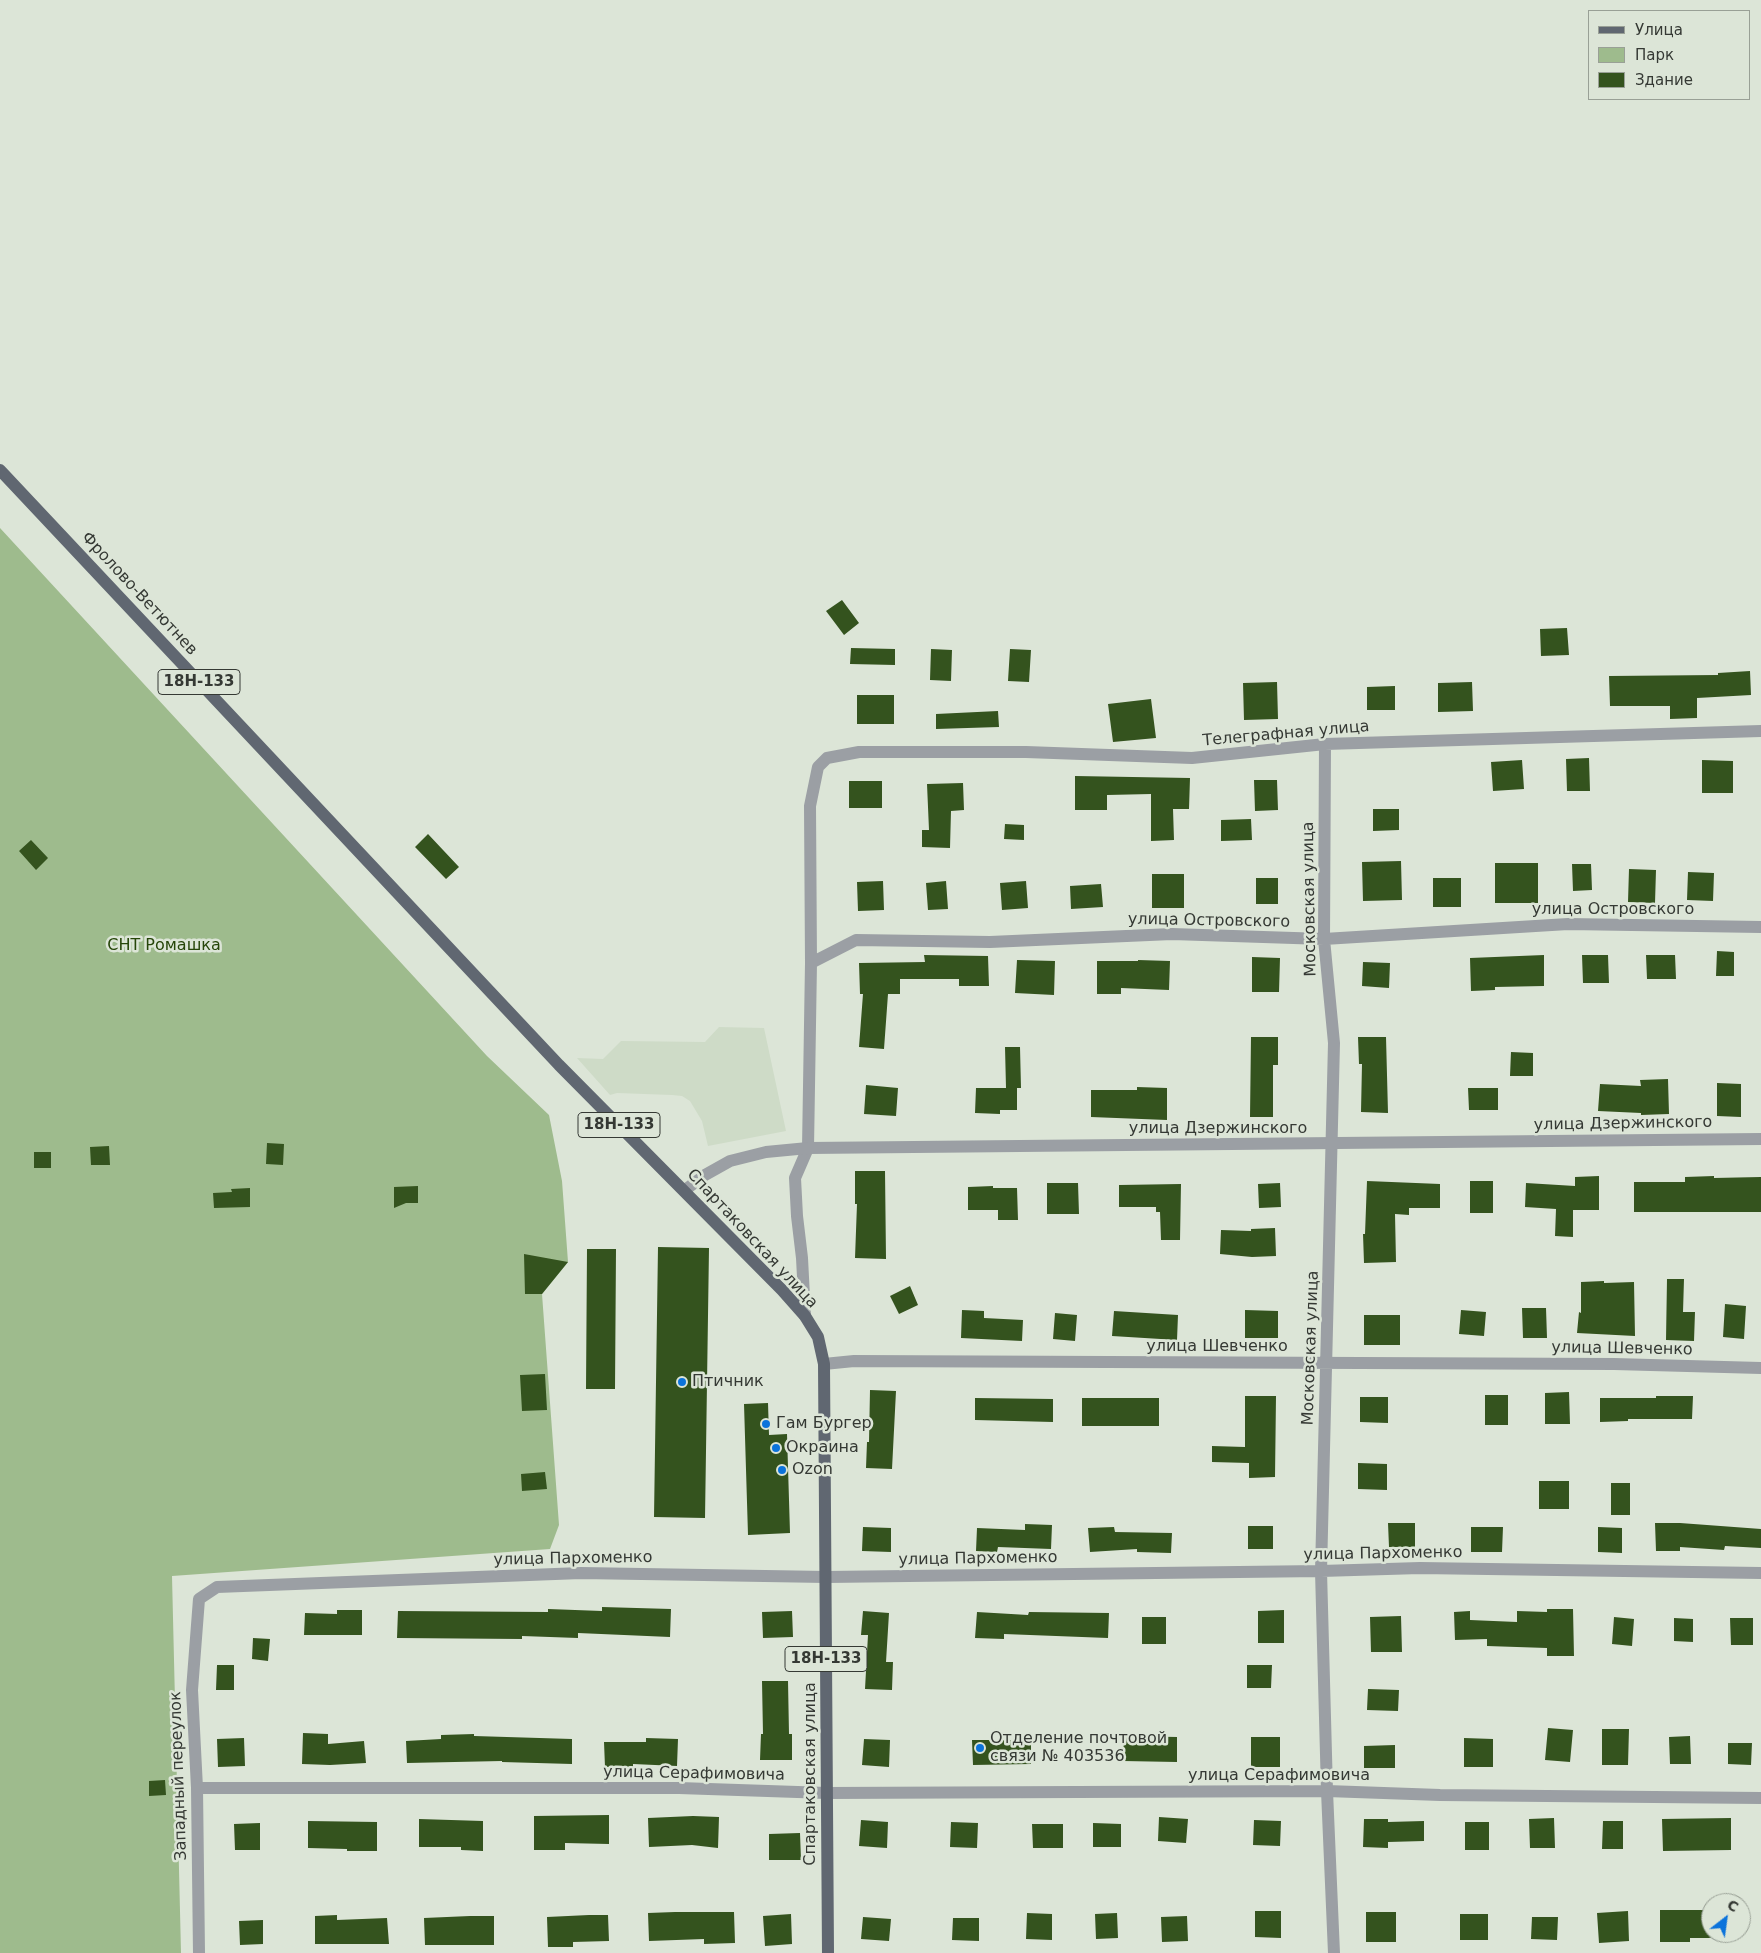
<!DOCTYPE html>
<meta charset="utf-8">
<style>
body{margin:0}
#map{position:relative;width:1761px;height:1953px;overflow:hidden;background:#dce5d7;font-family:"DejaVu Sans",sans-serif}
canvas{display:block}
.legend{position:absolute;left:1588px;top:10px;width:162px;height:90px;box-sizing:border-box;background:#dce5d7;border:1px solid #99a096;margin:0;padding:6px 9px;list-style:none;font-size:15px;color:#353934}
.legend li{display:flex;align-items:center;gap:10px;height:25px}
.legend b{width:25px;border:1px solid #99a096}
.north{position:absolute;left:1701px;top:1893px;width:50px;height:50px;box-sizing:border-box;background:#dce5d7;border:1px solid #99a096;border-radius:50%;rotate:30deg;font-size:14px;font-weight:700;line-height:20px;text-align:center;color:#353934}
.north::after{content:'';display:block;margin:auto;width:18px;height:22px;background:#0b73db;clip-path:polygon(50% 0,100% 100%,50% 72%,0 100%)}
</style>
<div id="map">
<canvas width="1761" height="1953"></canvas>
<ul class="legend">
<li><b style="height:6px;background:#606771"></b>Улица</li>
<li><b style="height:14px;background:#9ebb8d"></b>Парк</li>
<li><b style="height:14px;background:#34531e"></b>Здание</li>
</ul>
<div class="north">С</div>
</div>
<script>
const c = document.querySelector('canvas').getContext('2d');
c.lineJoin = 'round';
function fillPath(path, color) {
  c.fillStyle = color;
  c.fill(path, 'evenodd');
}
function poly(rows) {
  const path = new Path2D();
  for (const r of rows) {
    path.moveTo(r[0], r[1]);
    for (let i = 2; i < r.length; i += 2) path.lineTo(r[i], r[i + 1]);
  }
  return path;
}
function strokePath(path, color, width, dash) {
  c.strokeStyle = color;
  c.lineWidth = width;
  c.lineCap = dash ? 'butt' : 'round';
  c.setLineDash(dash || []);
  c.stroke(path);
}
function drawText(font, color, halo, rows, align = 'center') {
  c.font = font + ' "DejaVu Sans",sans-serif';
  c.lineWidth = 5;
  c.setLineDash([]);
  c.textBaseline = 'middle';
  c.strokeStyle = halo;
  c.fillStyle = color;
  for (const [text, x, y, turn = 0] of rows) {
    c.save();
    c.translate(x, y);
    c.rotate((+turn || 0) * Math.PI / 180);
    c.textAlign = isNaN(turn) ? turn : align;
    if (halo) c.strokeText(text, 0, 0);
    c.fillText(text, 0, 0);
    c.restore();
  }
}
const built = poly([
 [719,1027,764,1028,786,1131,708,1146,702,1121,690,1101,682,1096,672,1095,617,1093,610,1095,577,1058,603,1059,621,1041,705,1042]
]);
const green = poly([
 [0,528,487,1056,549,1115,562,1181,568,1262,542,1294,559,1525,550,1549,172,1576,181,1953,0,1953]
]);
const building = poly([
 [842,600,859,623,844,635,826,611],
 [1567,628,1569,655,1541,656,1540,629],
 [851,648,895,649,895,665,850,664],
 [931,649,952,650,951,681,930,680],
 [1010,649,1031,650,1029,682,1008,681],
 [1750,671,1751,695,1697,698,1697,718,1670,719,1670,706,1610,706,1609,676,1718,675,1718,673],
 [1277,682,1278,719,1244,720,1243,683],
 [1472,682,1473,711,1438,712,1438,683],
 [1395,686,1395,710,1367,710,1367,687],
 [857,695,894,695,894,724,857,724],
 [1151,699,1156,738,1113,742,1108,704],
 [998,711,999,727,936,729,936,714],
 [1589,758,1590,791,1567,791,1566,759],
 [1522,760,1524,789,1493,791,1491,762],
 [1702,760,1733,761,1733,793,1702,793],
 [1075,776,1190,778,1189,809,1173,809,1174,840,1151,841,1151,794,1107,795,1107,810,1075,810],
 [1254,780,1277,780,1278,810,1255,811],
 [849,781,882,781,882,808,849,808],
 [963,783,964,810,951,811,950,848,922,847,922,830,929,830,927,784],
 [1373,809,1399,809,1399,830,1373,831],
 [1251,819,1252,840,1221,841,1221,820],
 [1005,824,1024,825,1024,840,1004,839],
 [428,834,459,867,446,879,415,847],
 [31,840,48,858,36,870,19,851],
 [1401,861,1402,900,1363,901,1362,862],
 [1495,863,1538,863,1538,903,1495,903],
 [1572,864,1591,864,1592,890,1573,891],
 [1629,869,1656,870,1655,903,1628,902],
 [1688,872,1714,873,1713,901,1687,900],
 [1152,874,1184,874,1184,908,1152,908],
 [1256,878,1278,878,1278,904,1256,904],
 [1433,878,1461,878,1461,907,1433,907],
 [883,881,884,910,858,911,857,882],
 [946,881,948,909,928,910,926,883],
 [1026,881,1028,908,1002,910,1000,883],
 [1101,884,1103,907,1071,909,1070,886],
 [1717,951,1734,952,1734,976,1716,976],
 [924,955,988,956,989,986,959,986,959,979,900,979,900,994,888,994,884,1049,859,1047,863,994,860,994,859,963,925,962],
 [1544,955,1544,986,1495,987,1495,990,1471,991,1470,958],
 [1582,955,1608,955,1609,983,1583,983],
 [1646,955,1675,955,1676,979,1647,979],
 [1252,957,1280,958,1279,992,1252,992],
 [1017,960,1055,961,1054,995,1015,993],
 [1138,960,1170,961,1169,990,1121,988,1121,994,1097,994,1097,961,1138,961],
 [1363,962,1390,963,1389,988,1362,986],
 [1251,1037,1278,1037,1278,1065,1273,1065,1273,1117,1250,1117],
 [1358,1037,1386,1037,1388,1113,1361,1112,1362,1064,1359,1064],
 [1005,1047,1020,1047,1021,1088,1006,1088],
 [1511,1052,1533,1053,1533,1076,1510,1076],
 [1668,1079,1669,1114,1641,1115,1641,1113,1598,1111,1600,1084,1641,1086,1640,1080],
 [1717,1083,1741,1084,1741,1117,1717,1116],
 [866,1085,898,1088,896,1116,864,1114],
 [1137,1087,1167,1088,1167,1120,1091,1117,1091,1090,1137,1090],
 [976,1088,1017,1088,1017,1110,1000,1110,1000,1114,975,1113],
 [1468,1088,1498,1088,1498,1110,1469,1110],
 [267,1143,284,1144,283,1165,266,1164],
 [109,1146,110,1165,91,1165,90,1147],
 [34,1152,51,1152,51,1168,34,1168],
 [855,1171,885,1171,886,1259,855,1258,857,1204,855,1204],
 [1599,1176,1599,1210,1573,1210,1573,1237,1555,1236,1556,1209,1525,1207,1526,1183,1575,1186,1575,1177],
 [1714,1176,1714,1178,1761,1177,1761,1212,1634,1212,1634,1182,1685,1182,1685,1177],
 [1367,1181,1440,1184,1440,1208,1409,1208,1409,1215,1395,1214,1396,1262,1364,1263,1363,1234,1365,1234],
 [1470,1181,1493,1181,1493,1213,1470,1213],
 [1047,1183,1078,1183,1079,1214,1047,1214],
 [1280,1183,1281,1207,1259,1208,1258,1184],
 [1181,1184,1180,1240,1161,1240,1160,1212,1156,1212,1156,1207,1119,1207,1119,1185],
 [418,1186,418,1203,406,1203,394,1208,394,1187],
 [993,1186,993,1188,1017,1188,1018,1220,998,1220,998,1210,968,1210,968,1187],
 [250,1188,250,1207,214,1208,213,1193,232,1192,231,1189],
 [1275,1228,1276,1256,1252,1257,1220,1254,1221,1230,1251,1231,1251,1229],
 [658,1247,709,1248,705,1518,654,1517],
 [587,1249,616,1249,615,1389,586,1389],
 [524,1254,568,1262,542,1294,525,1294],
 [1667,1279,1684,1279,1683,1312,1695,1312,1694,1341,1666,1340],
 [1604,1281,1604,1283,1634,1282,1635,1336,1577,1333,1579,1312,1581,1313,1581,1282],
 [910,1286,918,1305,899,1314,890,1296],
 [1725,1304,1746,1306,1744,1339,1723,1337],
 [1522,1308,1546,1308,1547,1338,1523,1338],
 [962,1310,984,1311,984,1318,1023,1320,1022,1341,961,1338],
 [1245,1310,1278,1311,1278,1338,1245,1338],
 [1461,1310,1486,1312,1484,1336,1459,1334],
 [1114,1311,1178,1315,1177,1340,1112,1336],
 [1055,1313,1077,1315,1075,1341,1053,1339],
 [1364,1315,1400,1315,1400,1345,1364,1345],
 [545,1374,547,1410,522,1411,520,1375],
 [870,1390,896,1391,892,1469,866,1468,867,1442,869,1442],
 [1569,1392,1570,1424,1545,1424,1545,1393],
 [1485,1395,1508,1395,1508,1425,1485,1425],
 [1245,1396,1276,1396,1275,1477,1249,1478,1249,1463,1212,1462,1212,1446,1245,1447],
 [1656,1396,1693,1396,1692,1419,1628,1419,1628,1421,1600,1422,1600,1398,1656,1398],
 [1360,1397,1388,1397,1388,1423,1360,1422],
 [975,1398,1053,1399,1053,1422,975,1420],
 [1082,1398,1159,1398,1159,1426,1082,1426],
 [768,1403,769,1435,787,1434,790,1533,748,1535,744,1404],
 [1358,1463,1387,1464,1387,1490,1358,1489],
 [545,1472,547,1489,522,1491,521,1474],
 [1539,1481,1569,1481,1569,1509,1539,1509],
 [1611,1483,1630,1483,1630,1515,1611,1515],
 [1388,1523,1415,1523,1415,1547,1389,1547],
 [1655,1523,1680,1523,1761,1529,1761,1548,1725,1546,1724,1550,1680,1547,1680,1551,1656,1551],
 [1025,1524,1052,1525,1051,1549,998,1547,997,1552,976,1551,977,1528,1025,1530],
 [1248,1526,1273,1526,1273,1549,1248,1549],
 [863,1527,891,1528,891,1552,862,1551],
 [1114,1527,1115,1532,1172,1533,1171,1553,1137,1552,1137,1549,1090,1552,1088,1528],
 [1471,1527,1503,1527,1502,1552,1471,1552],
 [1598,1527,1622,1528,1622,1553,1598,1552],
 [602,1607,671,1609,670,1637,578,1633,578,1638,522,1636,522,1639,397,1638,398,1611,548,1612,548,1609,602,1611],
 [1547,1609,1573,1609,1574,1656,1547,1656,1547,1648,1487,1646,1487,1639,1455,1640,1454,1612,1470,1611,1470,1620,1517,1622,1517,1611,1547,1612],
 [337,1610,362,1610,362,1635,304,1635,305,1613,337,1614],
 [1284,1610,1284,1643,1258,1643,1258,1611],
 [792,1611,793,1637,763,1638,762,1612],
 [863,1611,889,1613,886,1662,893,1662,892,1690,865,1689,868,1635,861,1635],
 [977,1612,1028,1615,1029,1612,1109,1613,1108,1638,1004,1634,1004,1639,975,1638],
 [1401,1616,1402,1652,1371,1652,1370,1617],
 [1142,1617,1166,1617,1166,1644,1142,1644],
 [1614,1617,1634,1619,1632,1646,1612,1644],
 [1674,1618,1693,1619,1693,1642,1674,1641],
 [1730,1618,1753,1618,1753,1645,1731,1645],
 [253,1638,270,1639,268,1661,252,1659],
 [217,1665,234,1665,234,1690,216,1690],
 [1247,1665,1272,1665,1271,1688,1247,1688],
 [762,1681,788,1681,789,1734,792,1734,792,1760,760,1760,761,1734,763,1734],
 [1368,1689,1399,1690,1398,1711,1367,1710],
 [1548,1728,1573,1730,1570,1762,1545,1760],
 [1602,1729,1629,1729,1628,1765,1602,1765],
 [303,1733,328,1734,328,1744,364,1741,366,1763,330,1765,302,1764],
 [474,1734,474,1736,572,1739,572,1764,502,1762,502,1761,407,1763,406,1741,441,1739,441,1735],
 [1124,1736,1177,1737,1177,1762,1123,1761],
 [1690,1736,1691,1764,1670,1764,1669,1737],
 [1251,1737,1280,1737,1280,1767,1251,1767],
 [244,1738,245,1766,218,1767,217,1739],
 [646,1738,678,1739,677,1766,633,1764,633,1767,605,1767,604,1742,646,1742],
 [1464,1738,1493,1739,1493,1767,1464,1767],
 [864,1739,890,1740,889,1767,862,1765],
 [972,1740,1031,1740,1031,1764,973,1765],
 [1728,1743,1752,1743,1751,1765,1728,1764],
 [1395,1745,1395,1768,1364,1768,1364,1746],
 [165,1780,166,1795,149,1796,149,1781],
 [609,1815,609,1844,565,1843,565,1850,534,1850,534,1816],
 [693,1816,719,1817,718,1848,692,1845,649,1847,648,1818],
 [1159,1817,1188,1819,1186,1843,1158,1841],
 [1554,1818,1555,1848,1530,1848,1529,1819],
 [1731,1818,1731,1850,1663,1851,1662,1819],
 [419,1819,483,1821,483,1851,461,1850,461,1847,419,1847],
 [1364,1819,1388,1819,1388,1822,1424,1821,1424,1841,1388,1842,1388,1848,1363,1847],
 [861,1820,888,1822,887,1848,859,1846],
 [1254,1820,1281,1821,1280,1846,1253,1845],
 [308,1821,377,1822,377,1851,347,1851,347,1849,308,1848],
 [1603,1821,1623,1821,1623,1849,1602,1849],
 [951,1822,978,1823,977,1848,950,1847],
 [1465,1822,1489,1822,1489,1850,1465,1850],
 [260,1823,260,1850,235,1850,234,1824],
 [1093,1823,1121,1824,1121,1847,1093,1847],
 [1032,1824,1063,1824,1063,1848,1033,1848],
 [800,1833,801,1860,769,1860,769,1834],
 [1660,1910,1711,1910,1711,1938,1690,1938,1690,1942,1660,1942],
 [1255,1911,1281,1911,1281,1938,1255,1937],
 [1628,1911,1629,1941,1599,1943,1597,1913],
 [675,1912,734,1912,735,1943,704,1944,704,1939,649,1941,648,1913],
 [1366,1912,1396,1912,1396,1942,1366,1942],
 [1027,1913,1052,1914,1052,1940,1026,1939],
 [1117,1913,1118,1938,1096,1939,1095,1914],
 [791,1914,792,1944,765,1946,763,1916],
 [1460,1914,1488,1914,1488,1940,1460,1940],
 [337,1915,337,1920,387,1918,389,1944,315,1944,315,1916],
 [589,1915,608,1915,609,1941,573,1942,573,1947,548,1947,547,1917],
 [470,1916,494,1916,494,1945,425,1945,424,1918],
 [1187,1916,1188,1941,1162,1942,1161,1917],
 [863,1917,891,1919,889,1941,861,1939],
 [1532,1917,1558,1917,1557,1940,1531,1939],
 [953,1918,979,1918,979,1941,952,1940],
 [263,1920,263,1944,240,1945,239,1921]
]);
const minor = poly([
 [1325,744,1324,939,1334,1043,1321,1571,1327,1791,1334,1953],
 [811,963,856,940,990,942,1172,934,1324,939,1568,924,1761,927],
 [805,1316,802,1258,797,1216,795,1178,808,1148,811,963,810,806,818,767,827,758,859,752,1026,752,1192,758,1325,744,1761,731],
 [824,1364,854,1361,1614,1364,1761,1368],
 [197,1788,679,1788,827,1793,1327,1791,1440,1795,1761,1798],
 [199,1953,197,1788,192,1690,199,1599,217,1587,581,1573,826,1577,1321,1571,1420,1568,1761,1573]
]);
const tertiary = poly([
 [685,1190,705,1175,730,1161,766,1152,808,1148,1761,1139]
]);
const primary = poly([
 [0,470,559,1065,782,1290,805,1316,818,1337,824,1364,828,1953]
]);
const markers = [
 [682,1382,5,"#0b73db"],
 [766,1424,5,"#0b73db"],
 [776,1448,5,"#0b73db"],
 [782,1470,5,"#0b73db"],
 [980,1748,5,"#0b73db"]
];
const shields = [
 [199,682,82],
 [619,1125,82],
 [826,1659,82]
];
const shieldNames = [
 ["18Н-133",199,682],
 ["18Н-133",619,1125],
 ["18Н-133",826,1659]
];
const streetNames = [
 ["Фролово-Ветютнев",139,594,47],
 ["Телеграфная улица",1286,734,-5],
 ["Московская улица",1310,899,-91],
 ["улица Островского",1613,910],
 ["улица Островского",1209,921,1],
 ["улица Дзержинского",1623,1124,-1],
 ["улица Дзержинского",1218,1129],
 ["Спартаковская улица",752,1239,47],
 ["улица Шевченко",1217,1347],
 ["Московская улица",1311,1348,-88],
 ["улица Шевченко",1622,1349,1],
 ["улица Пархоменко",1383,1554,-1],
 ["улица Пархоменко",573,1559,-1],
 ["улица Пархоменко",978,1559,-1],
 ["улица Серафимовича",694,1774,1],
 ["Спартаковская улица",811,1774,-90],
 ["Западный переулок",179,1776,-92],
 ["улица Серафимовича",1279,1776]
];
const parkNames = [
 ["СНТ Ромашка",164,946]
];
const poiNames = [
 ["Птичник",692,1382],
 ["Гам Бургер",776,1424],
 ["Окраина",786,1448],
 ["Ozon",792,1470],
 ["Отделение почтовой",990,1739],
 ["связи № 403536",990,1757]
];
fillPath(built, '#cedbc7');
fillPath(green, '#9ebb8d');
fillPath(building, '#34531e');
strokePath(minor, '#9b9fa4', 12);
strokePath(tertiary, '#9b9fa4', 12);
strokePath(primary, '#606771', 12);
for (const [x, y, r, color] of markers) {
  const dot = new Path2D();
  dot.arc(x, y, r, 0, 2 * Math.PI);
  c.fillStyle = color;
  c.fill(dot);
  strokePath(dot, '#dce5d7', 2);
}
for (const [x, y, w] of shields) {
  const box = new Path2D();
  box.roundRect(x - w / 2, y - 12.5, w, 25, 4);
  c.fillStyle = '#dce5d7';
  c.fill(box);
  strokePath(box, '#353934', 1);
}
drawText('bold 15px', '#353934', null, shieldNames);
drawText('16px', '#353934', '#dce5d7', streetNames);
drawText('16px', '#264609', '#dce5d7', parkNames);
drawText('16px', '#353934', '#dce5d7', poiNames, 'left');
</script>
